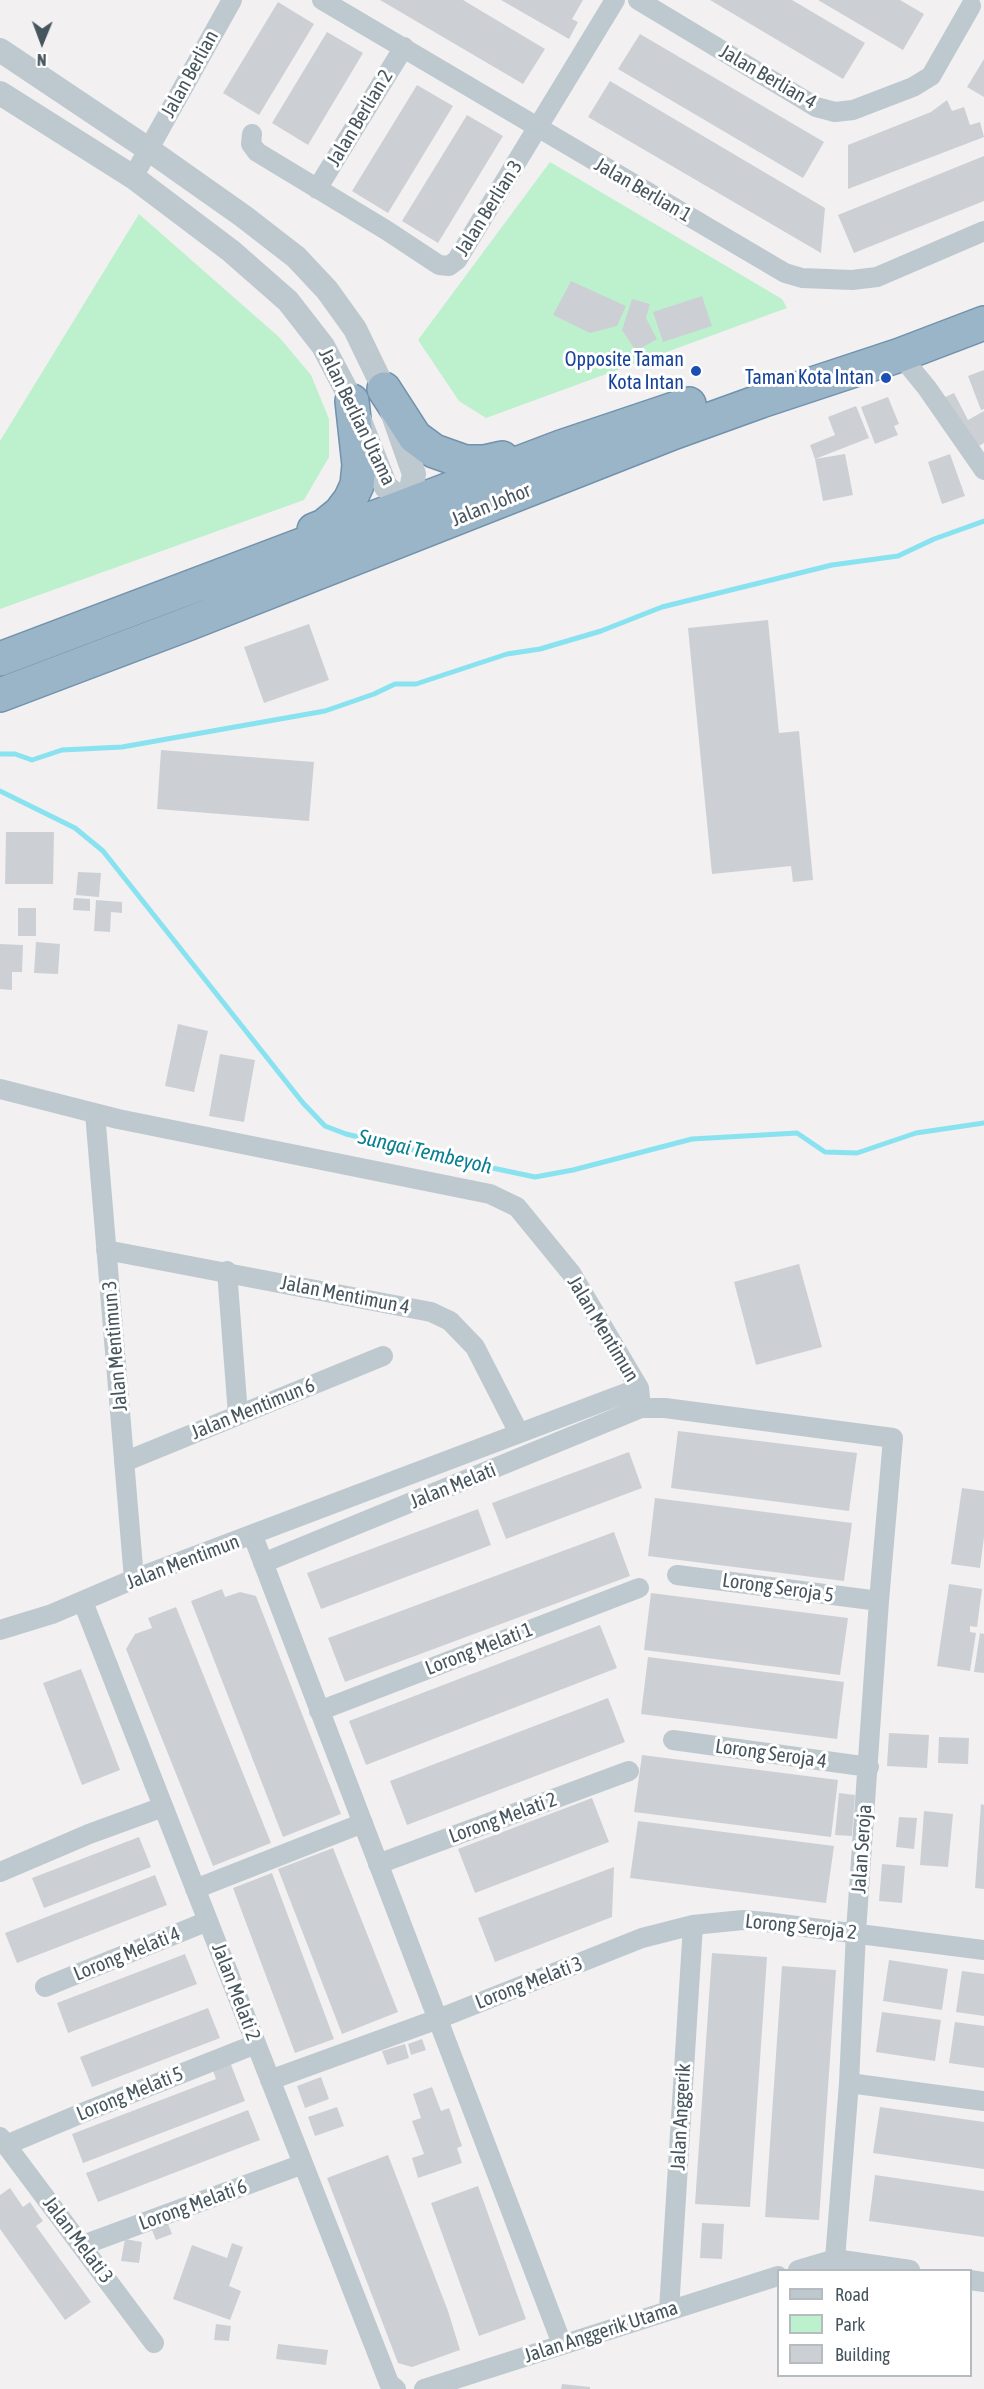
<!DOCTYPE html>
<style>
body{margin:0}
#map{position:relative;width:984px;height:2389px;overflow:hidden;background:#f2f0f0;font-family:"Asap Condensed",sans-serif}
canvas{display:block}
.legend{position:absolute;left:777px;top:2269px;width:195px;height:108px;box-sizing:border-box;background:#fff;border:2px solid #b5bbbf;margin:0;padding:8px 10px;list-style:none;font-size:18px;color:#47555e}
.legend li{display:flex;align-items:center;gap:12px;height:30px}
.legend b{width:30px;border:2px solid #b5bbbf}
.north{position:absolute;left:12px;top:12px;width:60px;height:60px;-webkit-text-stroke:4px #fff;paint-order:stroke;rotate:181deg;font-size:16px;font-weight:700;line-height:24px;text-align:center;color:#47555e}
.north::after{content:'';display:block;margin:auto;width:21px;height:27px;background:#47555e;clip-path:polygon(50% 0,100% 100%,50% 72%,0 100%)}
</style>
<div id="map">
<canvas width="984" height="2389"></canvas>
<ul class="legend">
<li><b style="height:8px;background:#bdc9cf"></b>Road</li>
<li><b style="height:16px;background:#bdf1cd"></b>Park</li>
<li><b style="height:16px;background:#ccd0d5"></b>Building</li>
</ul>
<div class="north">N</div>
</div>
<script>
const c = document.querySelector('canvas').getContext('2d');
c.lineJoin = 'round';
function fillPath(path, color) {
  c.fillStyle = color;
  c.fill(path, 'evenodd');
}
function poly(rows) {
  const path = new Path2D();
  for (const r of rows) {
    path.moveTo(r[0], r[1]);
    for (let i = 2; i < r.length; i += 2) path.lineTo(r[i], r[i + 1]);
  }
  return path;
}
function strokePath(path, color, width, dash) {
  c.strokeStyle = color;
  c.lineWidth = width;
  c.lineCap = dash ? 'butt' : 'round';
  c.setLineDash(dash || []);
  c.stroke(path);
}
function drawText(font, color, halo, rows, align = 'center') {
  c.font = font + ' "Asap Condensed",sans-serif';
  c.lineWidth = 6;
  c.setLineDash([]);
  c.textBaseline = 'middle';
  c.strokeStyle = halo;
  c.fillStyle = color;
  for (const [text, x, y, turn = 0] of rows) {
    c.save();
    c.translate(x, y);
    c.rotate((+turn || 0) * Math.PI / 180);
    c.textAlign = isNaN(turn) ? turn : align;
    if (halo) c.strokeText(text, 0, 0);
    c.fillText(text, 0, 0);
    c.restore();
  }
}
const green = poly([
 [550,162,782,299,787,308,486,418,459,401,418,340],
 [139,214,279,337,311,375,329,419,329,457,304,500,0,609,0,441]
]);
const stream = poly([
 [0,754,15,754,32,760,62,750,122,747,325,711,374,694,395,684,416,684,507,654,540,649,601,631,662,607,832,565,898,556,934,539,984,521],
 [0,791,75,828,103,851,303,1103,325,1126,346,1134,464,1162,535,1177,573,1170,692,1139,797,1133,825,1152,857,1153,916,1133,984,1123]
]);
const building = poly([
 [380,0,463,0,545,49,523,84],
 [501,0,583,0,572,19,578,22,569,39],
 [710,0,792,0,865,43,843,79],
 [818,0,900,0,924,14,903,50],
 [278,2,314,24,259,115,223,93],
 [327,32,363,53,308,145,272,123],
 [640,34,824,142,803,178,618,69],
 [984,59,984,97,967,87],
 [610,81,825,208,821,253,588,117],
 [417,85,453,106,388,213,352,191],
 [947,100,952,111,964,107,970,125,980,122,984,137,848,189,848,145,931,112],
 [467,115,503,136,438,243,402,221],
 [984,156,984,201,854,253,838,215],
 [571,281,626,306,617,326,590,333,553,315],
 [702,296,712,326,663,342,653,312],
 [632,299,650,304,646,318,657,339,636,351,622,330],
 [984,370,984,409,981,410,968,376],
 [954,393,968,420,984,411,984,443,972,450,943,398],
 [888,397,899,424,894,426,898,435,875,444,861,407],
 [856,406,869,438,815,459,810,445,835,435,828,417],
 [845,454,853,495,823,501,815,459],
 [950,454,965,496,942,504,928,462],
 [768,620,779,733,799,731,813,880,793,882,791,866,712,874,688,628],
 [309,624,329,680,264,703,244,647],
 [161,750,314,762,309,821,157,809],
 [6,832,54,832,53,884,5,884],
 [78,872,101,873,99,897,76,895],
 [74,898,90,899,90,911,73,910],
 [96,900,122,902,122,913,111,912,110,932,94,931],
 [18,908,36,908,36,936,18,936],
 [36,942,60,944,58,974,34,973],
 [0,944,23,945,22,972,12,972,12,990,0,989],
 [178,1024,208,1031,194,1092,165,1086],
 [220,1054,255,1060,244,1122,209,1116],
 [799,1264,822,1347,756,1365,734,1282],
 [678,1431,857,1453,849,1511,671,1488],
 [629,1452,642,1488,506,1539,492,1503],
 [962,1488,984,1491,984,1537,980,1568,951,1564],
 [655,1498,852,1523,844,1581,648,1556],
 [478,1509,491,1545,321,1609,307,1573],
 [614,1532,630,1576,345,1682,328,1638],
 [949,1584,982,1589,977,1627,970,1626,970,1632,976,1633,970,1671,937,1666],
 [222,1589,225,1597,240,1592,256,1596,341,1814,283,1837,191,1601],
 [651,1593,848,1618,840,1675,644,1650],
 [176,1607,271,1843,213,1866,126,1649,135,1634,152,1628,148,1618],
 [600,1625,617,1668,366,1765,349,1721],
 [980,1633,984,1634,984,1673,974,1672],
 [648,1657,844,1682,837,1739,641,1714],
 [81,1669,120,1770,82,1785,43,1683],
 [608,1698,625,1742,407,1825,390,1781],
 [889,1733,929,1735,927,1768,887,1766],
 [939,1737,969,1738,968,1764,938,1763],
 [642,1755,838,1780,831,1837,634,1812],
 [839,1793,855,1795,852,1836,835,1835],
 [592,1798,609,1842,475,1893,458,1849],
 [981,1804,984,1805,984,1889,975,1888],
 [924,1811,953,1814,948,1867,920,1865],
 [899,1817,917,1818,914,1849,896,1847],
 [638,1821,834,1846,826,1903,630,1878],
 [139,1837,151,1867,44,1908,32,1878],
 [333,1848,398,2012,342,2034,278,1869],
 [882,1864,905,1866,902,1903,879,1901],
 [614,1867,612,1917,495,1962,478,1918],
 [272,1873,334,2039,295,2053,233,1888],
 [155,1875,167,1905,17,1963,5,1933],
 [712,1953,767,1957,750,2207,695,2204],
 [185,1954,197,1984,68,2033,57,2003],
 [889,1960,948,1969,942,2010,883,2001],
 [782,1966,836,1970,819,2220,765,2217],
 [962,1971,984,1974,984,2016,956,2012],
 [208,2008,220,2038,92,2087,80,2057],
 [882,2012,941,2020,935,2061,876,2052],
 [955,2022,984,2026,984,2068,949,2063],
 [422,2039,426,2050,411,2055,408,2044],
 [405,2044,409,2058,387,2065,382,2051],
 [230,2062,245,2101,83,2163,72,2134,216,2079,212,2068],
 [321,2077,329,2099,305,2108,297,2086],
 [432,2087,441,2111,449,2108,462,2146,457,2148,462,2163,418,2178,412,2158,424,2154,412,2121,421,2118,413,2094],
 [337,2107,344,2126,315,2136,308,2117],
 [880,2107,984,2122,984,2169,873,2153],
 [248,2110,260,2140,98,2202,86,2173],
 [388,2155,448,2311,460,2350,412,2367,398,2363,327,2178],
 [875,2175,984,2191,984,2237,869,2221],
 [478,2186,526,2319,479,2336,431,2203],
 [10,2188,23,2207,30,2202,36,2211,43,2221,36,2226,91,2302,65,2320,0,2229,0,2195],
 [702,2223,724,2224,722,2259,700,2258],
 [168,2224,172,2234,156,2240,152,2230],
 [125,2239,142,2242,139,2263,121,2261],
 [232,2243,243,2247,229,2286,241,2291,230,2320,173,2299,192,2245,227,2258],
 [216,2324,231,2326,229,2341,214,2340],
 [278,2344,328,2350,326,2365,276,2359],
 [562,2384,590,2387,590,2389,561,2389]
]);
const minor = poly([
 [322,0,785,273,802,278,852,280,877,277,984,231],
 [638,0,816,107,835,112,853,110,913,87,931,76,971,6],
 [252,134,251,144,257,152,386,230,439,265,449,266,457,260,615,0],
 [133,177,232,0],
 [317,189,404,47],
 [900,355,927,388,984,470],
 [0,1089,118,1119,490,1194,517,1207,571,1273,639,1388,641,1408,665,1408,893,1438,879,1601,856,1932,849,2083,835,2259],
 [95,1113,134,1579],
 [106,1250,431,1312,450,1321,475,1347,519,1433],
 [227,1271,238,1415],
 [124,1462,383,1356],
 [253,1536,562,2344],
 [263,1563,641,1408],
 [677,1575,879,1601],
 [83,1602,389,2383,396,2389],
 [0,1630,52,1614,134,1579,639,1388],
 [319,1711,639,1588],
 [673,1740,869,1767],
 [378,1864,629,1771],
 [0,1872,89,1834,163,1807],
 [195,1889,363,1823],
 [45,1987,208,1921],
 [270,2080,438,2019,642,1938,693,1925,743,1920,766,1922,984,1950],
 [849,2083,984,2101],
 [0,2137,154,2343],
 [6,2145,87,2111,256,2044],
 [83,2245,303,2164],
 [798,2270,835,2259,910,2270],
 [970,2280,984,2282],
 [669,2310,693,1925],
 [424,2389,778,2276]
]);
const tertiary = poly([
 [0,50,148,149,243,216,296,257,327,290,355,329,384,389,414,474,408,504,386,487,352,401,323,346,288,301,231,251,133,177,0,93]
]);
const trunk = poly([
 [384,389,415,437,434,451,465,462,484,462,502,458],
 [314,530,324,526,340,513,350,500,357,485,359,465,352,401],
 [0,659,561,447,689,404],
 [0,695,190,623,675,432,761,401,900,355,984,323]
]);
const markers = [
 [696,371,6,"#1a4fb4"],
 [886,378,6,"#1a4fb4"]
];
const streetNames = [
 ["Jalan Berlian",190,74,-61],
 ["Jalan Berlian 4",768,77,30],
 ["Jalan Berlian 2",360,118,-59],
 ["Jalan Berlian 1",643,190,30],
 ["Jalan Berlian 3",489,208,-58],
 ["Jalan Berlian Utama",357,417,64],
 ["Jalan Johor",491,505,-22],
 ["Jalan Mentimun 4",345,1295,11],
 ["Jalan Mentimun",603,1329,59],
 ["Jalan Mentimun 3",115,1346,-95],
 ["Jalan Mentimun 6",253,1409,-22],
 ["Jalan Melati",453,1486,-22],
 ["Jalan Mentimun",183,1562,-21],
 ["Lorong Seroja 5",778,1588,8],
 ["Lorong Melati 1",479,1649,-21],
 ["Lorong Seroja 4",771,1754,8],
 ["Lorong Melati 2",503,1818,-20],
 ["Jalan Seroja",862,1849,-86],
 ["Lorong Seroja 2",801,1927,6],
 ["Lorong Melati 4",127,1954,-22],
 ["Lorong Melati 3",529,1983,-21],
 ["Jalan Melati 2",236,1992,69],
 ["Lorong Melati 5",130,2094,-22],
 ["Jalan Anggerik",681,2117,-87],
 ["Lorong Melati 6",193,2205,-20],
 ["Jalan Melati 3",78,2240,53],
 ["Jalan Anggerik Utama",601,2332,-18]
];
const transitNames = [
 ["Opposite Taman",684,360],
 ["Kota Intan",684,383],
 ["Taman Kota Intan",874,378]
];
const waterNames = [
 ["Sungai Tembeyoh",425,1152,13]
];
fillPath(green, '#bdf1cd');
strokePath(stream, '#89e2ef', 5);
fillPath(building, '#ccd0d5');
strokePath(trunk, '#7192ac', 36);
strokePath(minor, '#bdc9cf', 20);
strokePath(tertiary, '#bdc9cf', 24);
strokePath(trunk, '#9ab4c8', 33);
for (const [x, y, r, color] of markers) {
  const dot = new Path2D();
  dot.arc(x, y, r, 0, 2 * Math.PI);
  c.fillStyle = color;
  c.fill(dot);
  strokePath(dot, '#fff', 2);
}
drawText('20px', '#47555e', '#fff', streetNames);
drawText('20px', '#164399', '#fff', transitNames, 'right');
drawText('italic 21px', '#097f91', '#fff', waterNames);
</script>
